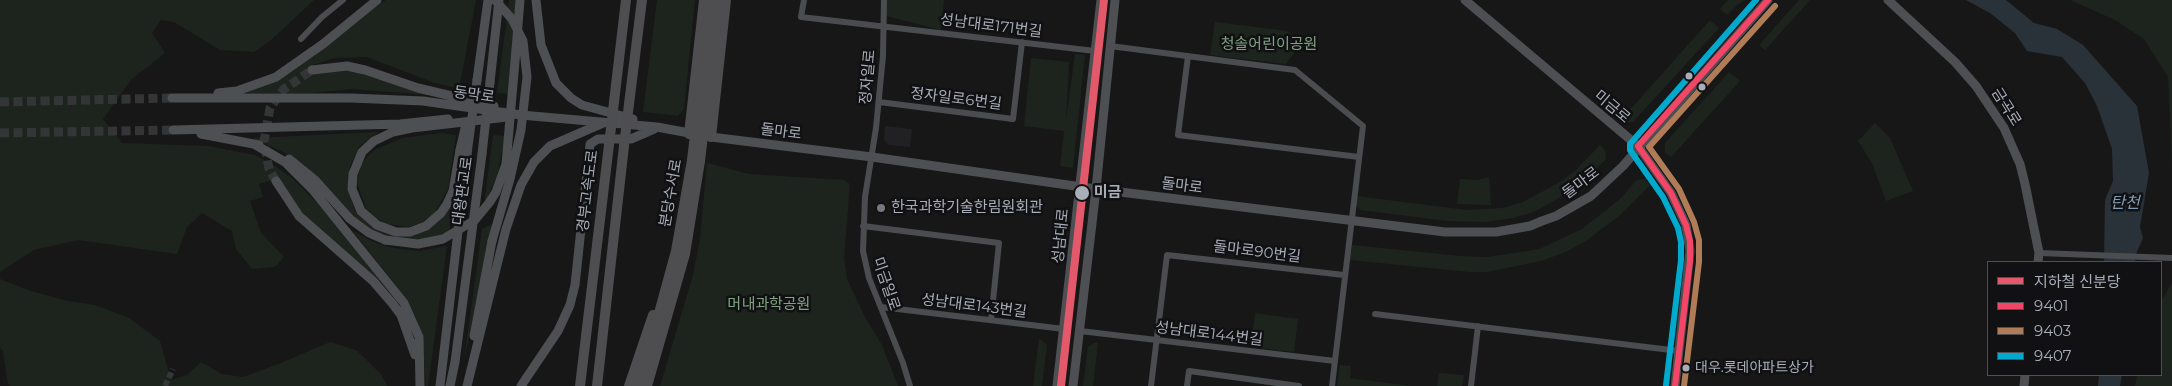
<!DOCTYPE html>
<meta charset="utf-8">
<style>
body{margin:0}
#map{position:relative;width:2172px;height:386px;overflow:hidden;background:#171717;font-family:Montserrat,"Noto Sans KR",sans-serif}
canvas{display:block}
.legend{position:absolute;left:1987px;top:261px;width:175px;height:115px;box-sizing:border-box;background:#111113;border:1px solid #4d4f55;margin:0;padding:6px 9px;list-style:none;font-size:15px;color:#a8adb8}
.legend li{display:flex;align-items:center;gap:10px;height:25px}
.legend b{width:25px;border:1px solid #4d4f55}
</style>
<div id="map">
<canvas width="2172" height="386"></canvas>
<ul class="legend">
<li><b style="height:6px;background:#e3586a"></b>지하철 신분당</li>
<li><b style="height:6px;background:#f34667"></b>9401</li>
<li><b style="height:6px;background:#b07c57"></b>9403</li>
<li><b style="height:6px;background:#00a9ce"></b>9407</li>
</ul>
</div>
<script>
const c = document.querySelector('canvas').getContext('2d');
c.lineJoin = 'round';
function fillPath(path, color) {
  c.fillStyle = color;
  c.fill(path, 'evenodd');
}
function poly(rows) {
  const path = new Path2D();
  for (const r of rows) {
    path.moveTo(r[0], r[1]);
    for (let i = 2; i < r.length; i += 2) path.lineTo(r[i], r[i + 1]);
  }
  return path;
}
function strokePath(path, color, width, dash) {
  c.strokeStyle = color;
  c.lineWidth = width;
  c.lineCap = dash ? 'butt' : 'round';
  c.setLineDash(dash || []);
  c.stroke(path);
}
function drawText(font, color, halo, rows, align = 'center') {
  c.font = font + ' Montserrat,"Noto Sans KR",sans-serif';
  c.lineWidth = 5;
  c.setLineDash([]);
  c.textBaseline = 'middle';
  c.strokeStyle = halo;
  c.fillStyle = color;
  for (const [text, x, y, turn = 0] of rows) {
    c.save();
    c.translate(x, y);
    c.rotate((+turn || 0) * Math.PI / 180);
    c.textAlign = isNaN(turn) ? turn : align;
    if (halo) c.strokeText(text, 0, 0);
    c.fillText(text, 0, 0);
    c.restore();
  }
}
const built = poly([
 [885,126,912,129,910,147,888,145,884,139]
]);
const green = poly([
 [0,0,314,0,271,40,254,52,220,50,174,22,161,20,152,33,165,53,131,80,103,119,122,143,208,146,255,155,272,164,292,178,337,223,385,286,301,212,279,178,259,184,263,197,250,201,261,233,284,257,275,267,252,269,236,249,232,231,202,213,187,227,177,254,78,240,34,250,0,272],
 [386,0,476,0,459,89,432,82,367,57,334,58,313,65,314,72,348,69,429,95,352,89,310,93,245,93,290,73,325,48,357,18],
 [509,0,516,0,509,94,497,93],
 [657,0,695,0,684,109,678,116,643,112],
 [885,0,944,0,941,30,886,16],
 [1728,0,1745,0,1737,5,1727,15,1720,9],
 [1799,0,1810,0,1765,50,1759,45],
 [2070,0,2172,0,2172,166,2168,77,2144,39,2115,20],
 [1710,20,1719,28,1633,122,1625,123,1621,120],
 [1215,22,1287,31,1303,41,1286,64,1210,55],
 [1075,54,1085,55,1073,168,1060,166,1064,131,1024,126,1031,58,1069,62,1066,121],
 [1729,72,1740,81,1671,157,1665,152,1665,143],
 [1875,123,1890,138,1913,191,1886,201,1872,163,1858,141],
 [378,132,359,147,350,166,348,190,355,211,373,227,413,235,453,202,449,232,430,238,406,240,387,237,370,230,352,217,290,155,253,138],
 [442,133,456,135,448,189,435,213,421,223,408,227,386,224,374,217,366,208,357,183,361,164,374,150,402,138],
 [493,135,505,136,497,176,484,205],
 [1600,145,1605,150,1606,159,1578,187,1534,212,1513,218,1485,222,1447,221,1360,210,1354,202,1356,196,1467,210,1503,208,1523,202,1560,182,1576,170],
 [707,163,749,174,844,180,850,184,844,258,847,279,866,319,882,345,898,386,660,386,693,275,700,239],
 [1489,177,1491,205,1457,204,1460,179,1477,180],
 [1644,179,1650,185,1619,216,1586,241,1566,252,1541,261,1487,272,1470,272,1350,260,1352,245,1461,256,1488,257,1539,249,1582,229,1620,199,1637,180],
 [492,224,483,269,464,361,482,229],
 [352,230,371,241,393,248,419,251,447,246,428,386,426,386,422,334,416,318,408,301],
 [0,279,31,291,68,301,95,305,129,318,160,341,171,380,187,375,201,362,222,374,243,377,281,363,330,342,356,350,381,374,387,386,11,386,8,384,3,351,0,347],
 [2172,283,2172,386,2135,386,2137,375,2161,375,2161,301],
 [1255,313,1298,319,1294,352,1251,347],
 [1039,338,1047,345,1042,386,1033,386],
 [1094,343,1098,343,1093,386,1083,386,1088,347],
 [1340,365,1351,366,1350,378,1411,386,1337,386],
 [1439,373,1464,375,1462,386,1437,386]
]);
const water = poly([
 [1966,0,2006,0,2034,23,2057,29,2083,45,2137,106,2149,173,2140,227,2143,238,2136,254,2135,262,2104,262,2105,200,2113,181,2112,149,2097,106,2085,83,2062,57,2027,51,2015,33,1990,13],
 [2099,375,2122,375,2120,386,2098,386]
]);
const minorTunnel = poly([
 [165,386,173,369]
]);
const majorTunnel = poly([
 [0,102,172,98],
 [0,133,173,130],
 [276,181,269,169,264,141,270,108,284,89,312,70]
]);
const minor = poly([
 [804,0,801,17,1095,51],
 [884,0,883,56,876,128,865,197,863,251,869,278,903,363,910,386],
 [301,39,322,17,343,0],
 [1110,46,1295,70,1363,126,1332,386],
 [1188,56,1178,135,1359,157],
 [879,102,1013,119,1022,42],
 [863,226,999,243,991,320],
 [2039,253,2172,258],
 [881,307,1064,329],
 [1375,314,1679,351],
 [1080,331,1335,361],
 [1151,386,1167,255,1344,275],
 [1187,386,1189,371,1299,386],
 [1471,386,1478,326]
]);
const major = poly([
 [536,0,541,45,556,83,571,98,582,105,633,119],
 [1465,0,1638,146,1671,193,1686,225,1690,251,1675,386],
 [1888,0,1955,62,1976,86,2004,128,2020,164,2025,184,2039,253,2038,262],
 [516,50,520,0],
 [312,70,347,66,365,70,418,88,494,106],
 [477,80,488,0],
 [490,82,499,0],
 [218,93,237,91,276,77,323,44,377,0],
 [172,98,351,98,423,101,521,115,657,127,711,137,872,157,1096,189,1445,232,1496,232,1530,226,1542,221,1556,216,1591,196,1623,166,1768,0],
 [173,130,400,124,448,119],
 [201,134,259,145],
 [254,144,285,162,312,189,404,303,419,337,420,386],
 [460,150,453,191,447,204,441,213,426,226,410,232,396,232,377,225,361,211,352,189,353,174,362,152,374,141,393,132,412,128,507,117],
 [289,159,315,180,350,219,369,233,385,240],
 [276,181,299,216,373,281,392,303,401,315,415,355],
 [474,336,492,241],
 [440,386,467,154],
 [450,386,455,362,482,154],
 [467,386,506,229,521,185,534,162,550,146,603,123],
 [521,386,558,331,570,305,575,285,590,144,598,139,631,139,654,129],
 [1057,386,1101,0],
 [1073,386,1096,189,1115,0],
 [2024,386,2025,375]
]);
const highway = poly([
 [708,26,711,0],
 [716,27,719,1],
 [614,102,626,0],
 [629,104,642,0],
 [689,134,704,0],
 [711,137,726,0],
 [580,386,609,145],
 [597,386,624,146],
 [629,386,653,315],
 [639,386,676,251,692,160],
 [647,386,685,254,700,161]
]);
const majorBridge = poly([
 [460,150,466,124],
 [467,154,477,80],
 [482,154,490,82],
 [385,240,418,244,443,239,475,220,489,203,496,192,506,164,516,50],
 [492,241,510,179,521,130,527,77,523,41,512,19,495,0]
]);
const highwayBridge = poly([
 [609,145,614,102],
 [624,146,629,104],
 [692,160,708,26],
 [700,161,716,27]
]);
const bus1 = poly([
 [1638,146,1671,193,1686,225,1690,241,1690,261,1675,386],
 [1638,146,1768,0]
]);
const bus2 = poly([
 [1684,386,1699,262,1699,240,1694,222,1679,189,1649,147,1775,6]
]);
const bus3 = poly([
 [1666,385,1681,260,1681,242,1678,228,1663,197,1630,150,1630,144,1756,0]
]);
const metro1 = poly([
 [1061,386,1104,0]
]);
const markers = [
 [1689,76,4.5,"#a8adb8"],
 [1702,87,4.5,"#a8adb8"],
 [1082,193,8,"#a8adb8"],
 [881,208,5,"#757880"],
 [1686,368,4.5,"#a8adb8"]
];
const busNames = [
 ["대우.롯데아파트상가",1695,368]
];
const streetNames = [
 ["성남대로171번길",991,26,7],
 ["정자일로",868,77,-85],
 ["동막로",474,95,8],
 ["정자일로6번길",956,99,7],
 ["미금로",1612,107,40],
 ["금곡로",2006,107,58],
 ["돌마로",781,132,7],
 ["돌마로",1581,183,-37],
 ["돌마로",1182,186,7],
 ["대왕판교로",463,191,-82],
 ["경부고속도로",588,191,-83],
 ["분당수서로",671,193,-80],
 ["성남대로",1061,236,-84],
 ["돌마로90번길",1257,252,7],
 ["미금일로",886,284,71],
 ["성남대로143번길",974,306,7],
 ["성남대로144번길",1209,334,7]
];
const parkNames = [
 ["청솔어린이공원",1269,45],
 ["머내과학공원",769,305]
];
const stopNames = [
 ["미금",1094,193]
];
const poiNames = [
 ["한국과학기술한림원회관",891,208]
];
const waterNames = [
 ["탄천",2125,203]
];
fillPath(built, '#212123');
fillPath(green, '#1d241e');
fillPath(water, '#2a3239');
strokePath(minorTunnel, '#343537', 6, [6, 3]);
strokePath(majorTunnel, '#343537', 9, [9, 4.5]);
strokePath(minor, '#4b4c50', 6);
strokePath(major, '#4d4f52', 9);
strokePath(highway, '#4e4e51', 10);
strokePath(majorBridge, '#4d4f52', 9);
strokePath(highwayBridge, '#4e4e51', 10);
strokePath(bus1, '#f34667', 6);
strokePath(bus2, '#b07c57', 6);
strokePath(bus3, '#00a9ce', 6);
strokePath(metro1, '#e3586a', 8);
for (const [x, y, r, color] of markers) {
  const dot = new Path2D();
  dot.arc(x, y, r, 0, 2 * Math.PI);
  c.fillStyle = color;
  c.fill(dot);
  strokePath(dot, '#111113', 2);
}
drawText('14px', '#a8adb8', '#111113', busNames, 'left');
drawText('15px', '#a8adb8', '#111113', streetNames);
drawText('15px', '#7fa381', '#111113', parkNames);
drawText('bold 15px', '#a8adb8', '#111113', stopNames, 'left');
drawText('15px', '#a8adb8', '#111113', poiNames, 'left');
drawText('italic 16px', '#7f9bb3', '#111113', waterNames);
</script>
